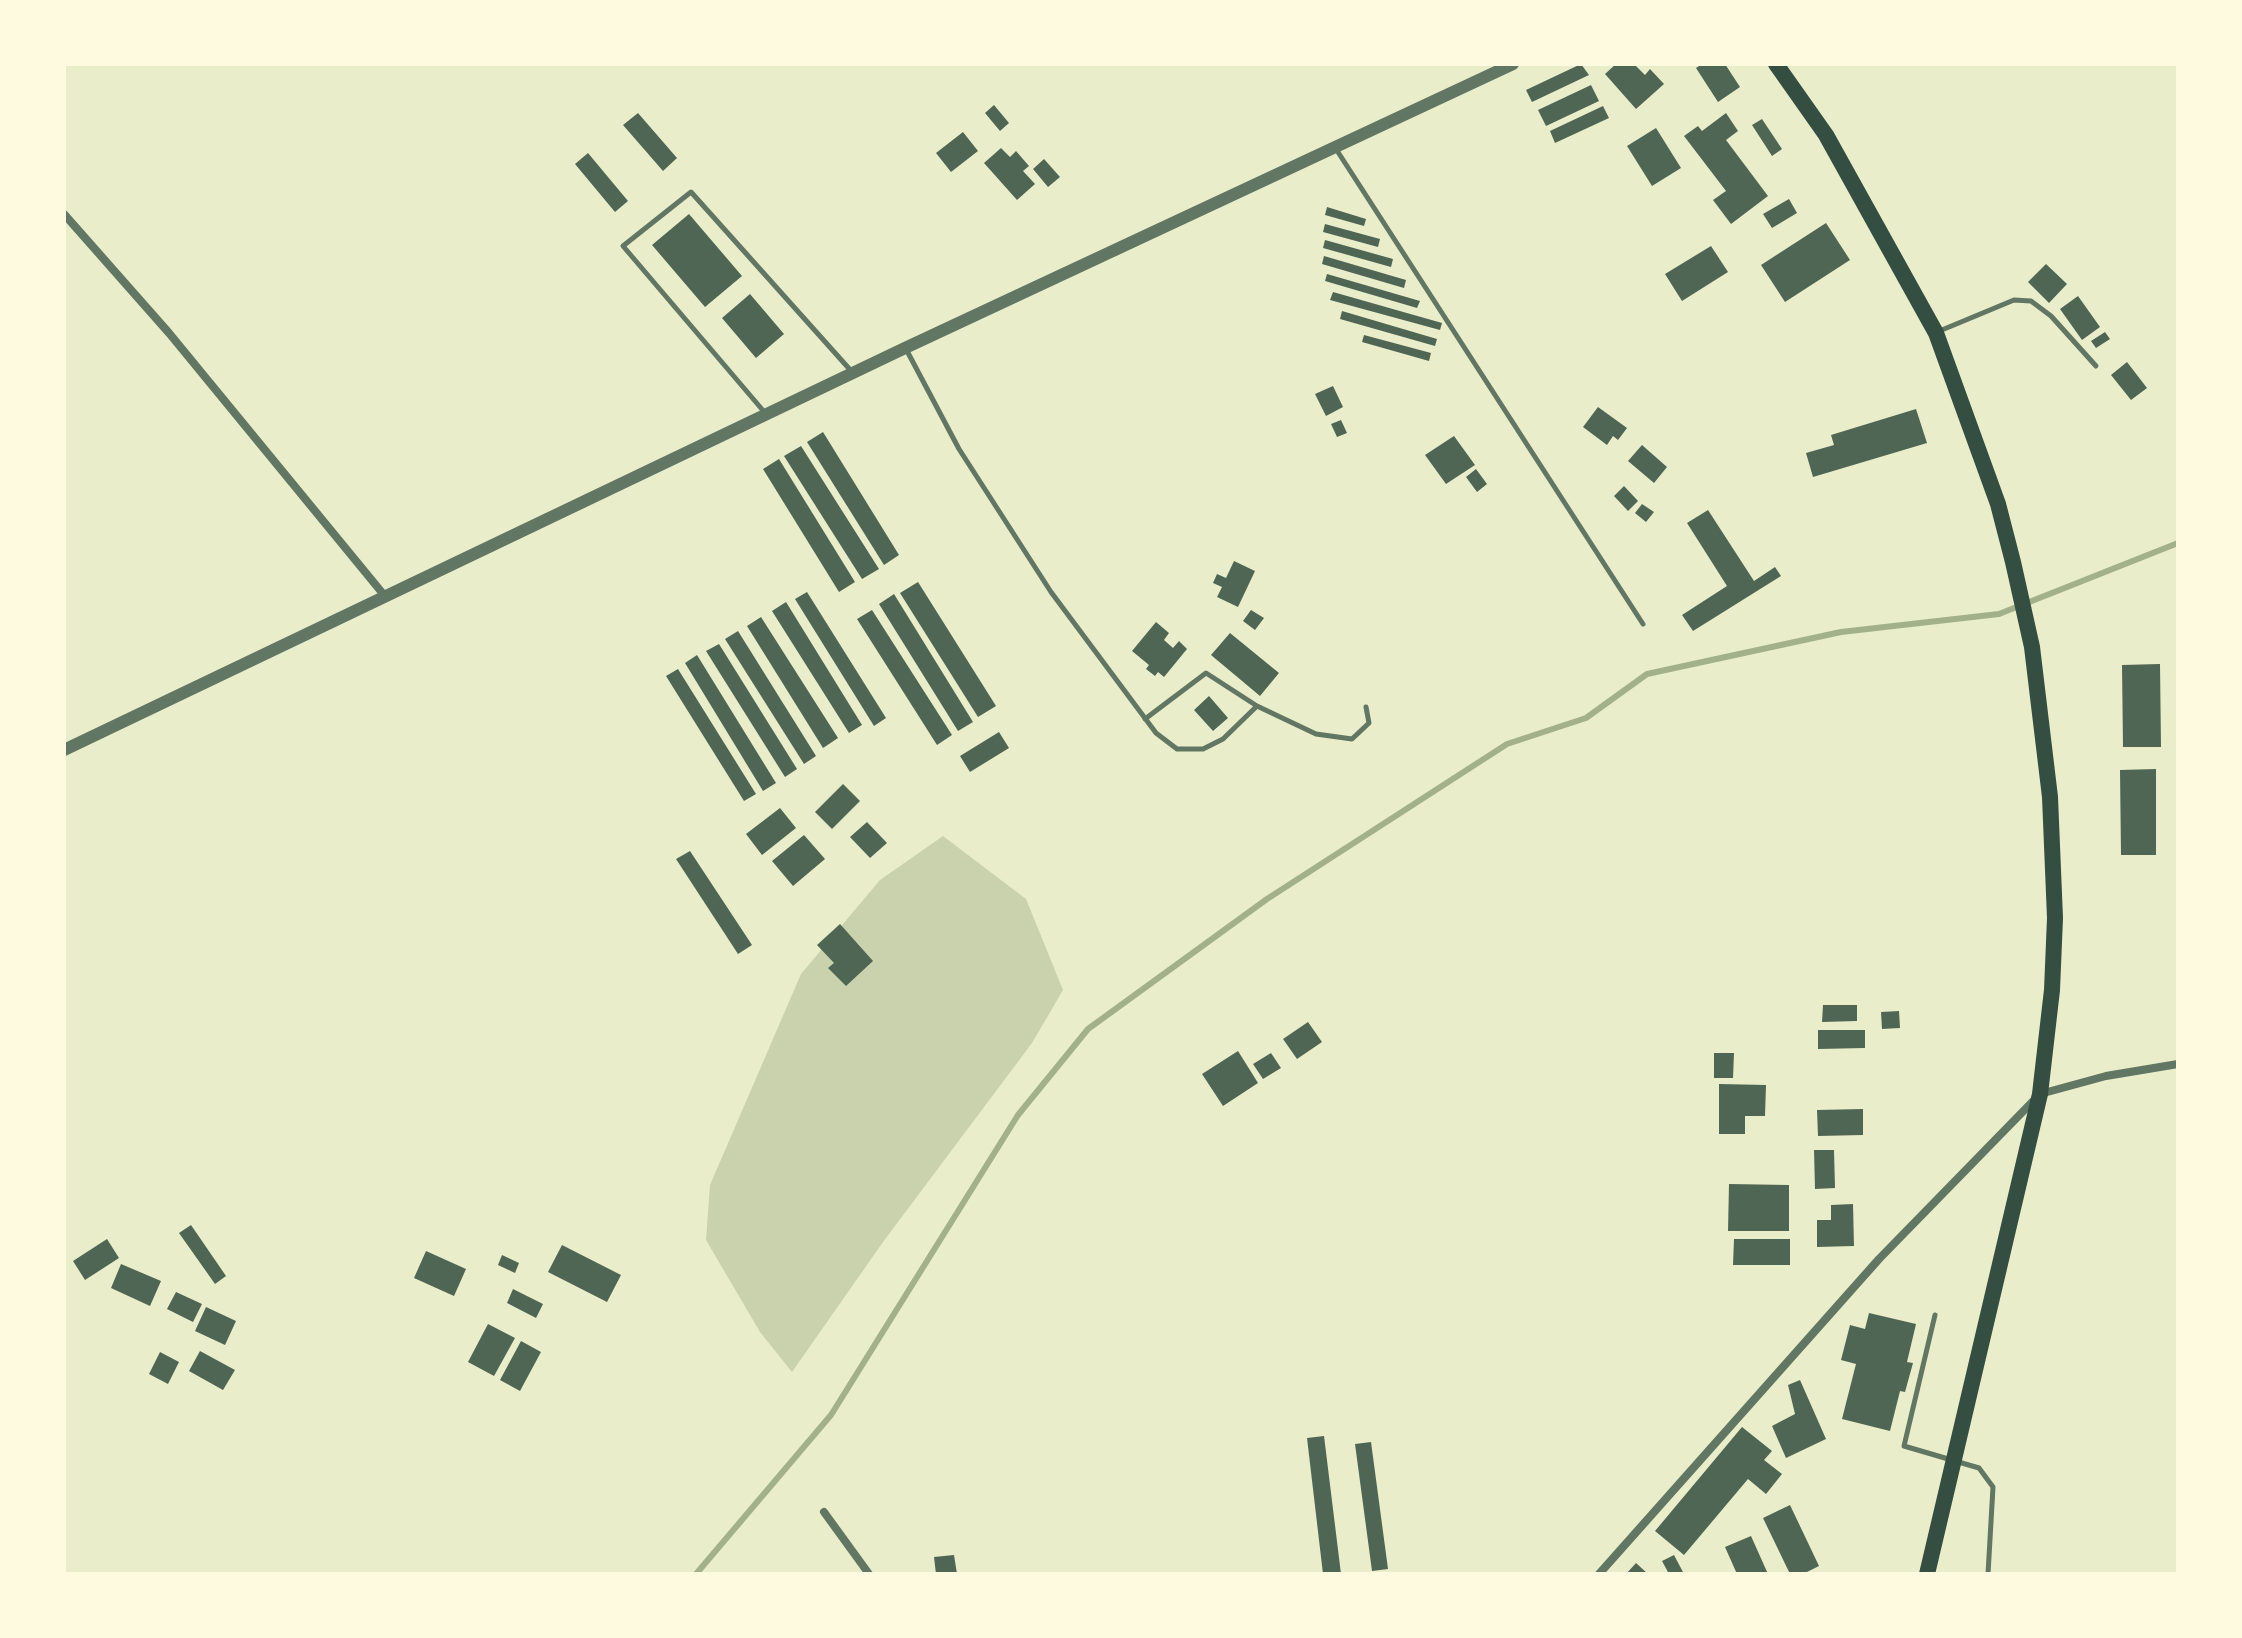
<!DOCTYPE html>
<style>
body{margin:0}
#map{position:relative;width:2242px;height:1638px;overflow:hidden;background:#e9edc9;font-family:"Alegreya Sans",sans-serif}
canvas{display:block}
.frame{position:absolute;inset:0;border:66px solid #fefae0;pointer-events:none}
</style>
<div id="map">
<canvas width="2242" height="1638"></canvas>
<div class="frame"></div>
</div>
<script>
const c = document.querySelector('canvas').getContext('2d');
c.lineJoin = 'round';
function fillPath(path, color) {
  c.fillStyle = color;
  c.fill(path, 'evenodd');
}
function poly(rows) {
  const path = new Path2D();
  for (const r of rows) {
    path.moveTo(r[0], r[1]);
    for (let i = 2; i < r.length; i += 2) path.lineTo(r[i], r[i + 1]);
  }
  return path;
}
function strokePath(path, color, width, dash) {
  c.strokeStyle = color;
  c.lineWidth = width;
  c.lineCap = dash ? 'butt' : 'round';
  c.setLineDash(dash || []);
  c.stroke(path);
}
const green = poly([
 [943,836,1026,899,1063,990,1032,1043,883,1242,792,1372,760,1332,706,1240,710,1185,801,974,880,880]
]);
const stream = poly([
 [696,1574,831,1415,1018,1115,1088,1029,1267,899,1507,744,1586,718,1647,674,1841,632,1999,614,2178,543]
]);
const building = poly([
 [1581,64,1589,75,1532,102,1526,90],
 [1616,64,1634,64,1645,75,1650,69,1664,84,1636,109,1605,74],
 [1702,64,1725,64,1740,87,1718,102,1696,68],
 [1591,85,1599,101,1546,126,1538,110],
 [994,105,1009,123,1000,131,985,113],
 [1603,106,1609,118,1555,143,1550,131],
 [638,113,677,158,663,171,623,125],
 [1726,113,1738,131,1726,140,1768,196,1731,224,1713,200,1726,191,1684,136,1698,126,1702,131],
 [1762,119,1782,149,1772,156,1752,125],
 [1656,128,1681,168,1652,186,1627,146],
 [963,132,978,151,951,172,936,153],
 [1001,148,1010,157,1016,151,1029,166,1023,171,1035,184,1017,200,984,163],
 [588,153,628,201,615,212,575,164],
 [1044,159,1060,177,1048,187,1033,169],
 [1789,199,1797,213,1772,228,1763,214],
 [1327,207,1366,219,1364,226,1325,215],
 [689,214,742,276,705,307,652,245],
 [1826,223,1850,260,1785,302,1761,265],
 [1325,224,1380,239,1378,247,1323,232],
 [1325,240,1393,259,1391,267,1323,248],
 [1711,246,1728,272,1682,301,1665,274],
 [1324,256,1406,280,1404,288,1322,264],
 [2046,264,2067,284,2049,303,2028,282],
 [1327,274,1420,301,1417,308,1325,281],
 [1333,292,1442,323,1440,330,1330,300],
 [750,294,784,334,756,358,722,318],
 [2078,296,2100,327,2082,340,2060,309],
 [1342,311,1437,339,1435,346,1340,319],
 [2105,332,2110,339,2096,348,2091,341],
 [1364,335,1431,353,1429,361,1362,342],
 [2127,362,2147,388,2131,400,2111,375],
 [1333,386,1343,407,1326,416,1315,394],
 [1598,407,1627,428,1618,440,1613,436,1607,445,1583,427],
 [1916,409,1927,443,1813,477,1806,453,1834,445,1831,435],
 [1341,420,1347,433,1337,437,1331,424],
 [823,432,899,555,884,565,807,442],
 [1454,436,1475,465,1446,484,1425,455],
 [1642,445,1667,467,1654,483,1628,461],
 [801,446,879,569,862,579,784,456],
 [779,459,855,582,839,592,763,469],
 [1476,469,1487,484,1477,492,1466,477],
 [1624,486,1638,501,1628,511,1614,496],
 [1642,504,1654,512,1646,522,1635,513],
 [1708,510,1754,581,1775,567,1781,576,1693,631,1682,615,1727,586,1687,523],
 [1234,561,1255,571,1238,607,1217,597,1222,587,1213,583,1217,574,1226,578],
 [918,582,996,706,978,717,900,593],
 [807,592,886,718,874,726,795,599],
 [894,594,973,722,958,731,879,604],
 [786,602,862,725,849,733,772,611],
 [872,610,952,735,937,745,857,619],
 [1251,610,1264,618,1255,630,1243,621],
 [761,617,838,738,823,748,747,626],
 [1156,622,1169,633,1164,640,1173,648,1179,641,1187,649,1164,677,1158,672,1155,676,1146,669,1149,665,1132,651],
 [738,631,816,756,804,764,725,639],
 [1230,633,1279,673,1260,696,1211,655],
 [719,644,797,769,785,777,706,651],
 [697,655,776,783,763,791,685,663],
 [2160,664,2161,747,2123,747,2122,665],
 [678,669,756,794,744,801,666,676],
 [1209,696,1228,718,1213,731,1194,710],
 [999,732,1009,748,970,772,960,756],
 [2156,769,2156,855,2121,855,2120,770],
 [843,784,860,801,832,829,815,812],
 [780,808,796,828,762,855,746,834],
 [867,822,887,843,870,858,850,837],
 [804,835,825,859,793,886,772,861],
 [690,851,752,945,738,954,676,859],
 [840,924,873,961,846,986,828,968,834,963,817,945],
 [1823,1005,1857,1005,1857,1021,1822,1022],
 [1899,1011,1900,1028,1882,1029,1881,1012],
 [1308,1022,1322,1042,1297,1059,1283,1039],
 [1818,1030,1865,1030,1865,1048,1818,1049],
 [1238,1051,1258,1083,1223,1106,1202,1074],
 [1271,1053,1281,1068,1263,1079,1253,1064],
 [1714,1053,1734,1053,1733,1078,1714,1078],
 [1719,1084,1766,1085,1765,1116,1745,1116,1745,1134,1719,1134],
 [1863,1109,1863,1135,1818,1136,1817,1110],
 [1814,1150,1834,1150,1835,1188,1815,1189],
 [1729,1184,1789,1185,1789,1231,1728,1231],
 [1853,1204,1854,1246,1817,1247,1817,1220,1831,1220,1831,1205],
 [191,1225,226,1276,215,1284,179,1233],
 [107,1239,119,1258,85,1280,73,1261],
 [1734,1239,1790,1239,1790,1265,1733,1265],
 [562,1245,621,1275,607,1302,548,1272],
 [426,1251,466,1269,454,1296,414,1278],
 [502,1255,519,1263,515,1273,498,1265],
 [121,1264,161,1281,150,1306,111,1288],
 [513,1289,543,1304,536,1318,507,1303],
 [176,1292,202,1304,193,1322,167,1309],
 [206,1307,236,1321,225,1345,195,1331],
 [1869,1313,1916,1324,1907,1362,1913,1363,1905,1392,1900,1391,1890,1431,1842,1419,1856,1364,1841,1360,1850,1325,1865,1329],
 [488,1324,515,1338,494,1376,468,1362],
 [521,1341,541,1352,520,1391,500,1380],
 [200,1351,235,1370,223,1390,189,1371],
 [160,1352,179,1362,168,1384,149,1374],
 [1800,1380,1826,1439,1786,1458,1772,1426,1795,1414,1788,1385],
 [1742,1427,1772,1451,1764,1460,1782,1474,1766,1494,1748,1479,1684,1555,1655,1531],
 [1324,1436,1341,1574,1323,1574,1307,1438],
 [1371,1442,1388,1569,1372,1571,1355,1444],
 [1790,1505,1819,1566,1803,1574,1790,1574,1763,1518],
 [1751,1536,1768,1574,1737,1574,1725,1547],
 [954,1555,957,1574,936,1574,934,1557],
 [1674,1555,1684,1574,1669,1574,1662,1561],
 [1636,1563,1648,1574,1626,1574]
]);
const service = poly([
 [1336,149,1643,624],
 [1937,332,2014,300,2031,301,2051,316,2096,366],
 [906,349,959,449,1051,592,1156,733,1177,749,1203,749,1223,739,1257,706,1316,734,1352,739,1369,723,1366,707],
 [766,414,623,246,691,192,853,373],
 [1145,719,1206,673,1257,706],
 [1935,1315,1904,1446,1979,1468,1993,1487,1988,1574]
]);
const minor = poly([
 [64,214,169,333,384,595],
 [824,1512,869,1574],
 [1599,1574,1879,1259,2040,1094,2106,1076,2178,1064]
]);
const tertiary = poly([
 [64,750,905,348,1513,64]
]);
const trunk = poly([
 [1776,64,1826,135,1936,333,1998,504,2013,562,2032,647,2050,797,2055,918,2052,990,2040,1094,1927,1574]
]);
fillPath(green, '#cad2ad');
strokePath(stream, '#a3b18a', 6);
fillPath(building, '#4f6655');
strokePath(service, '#617663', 5);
strokePath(minor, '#617663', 8);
strokePath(tertiary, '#617663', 12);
strokePath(trunk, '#344e41', 16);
</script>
